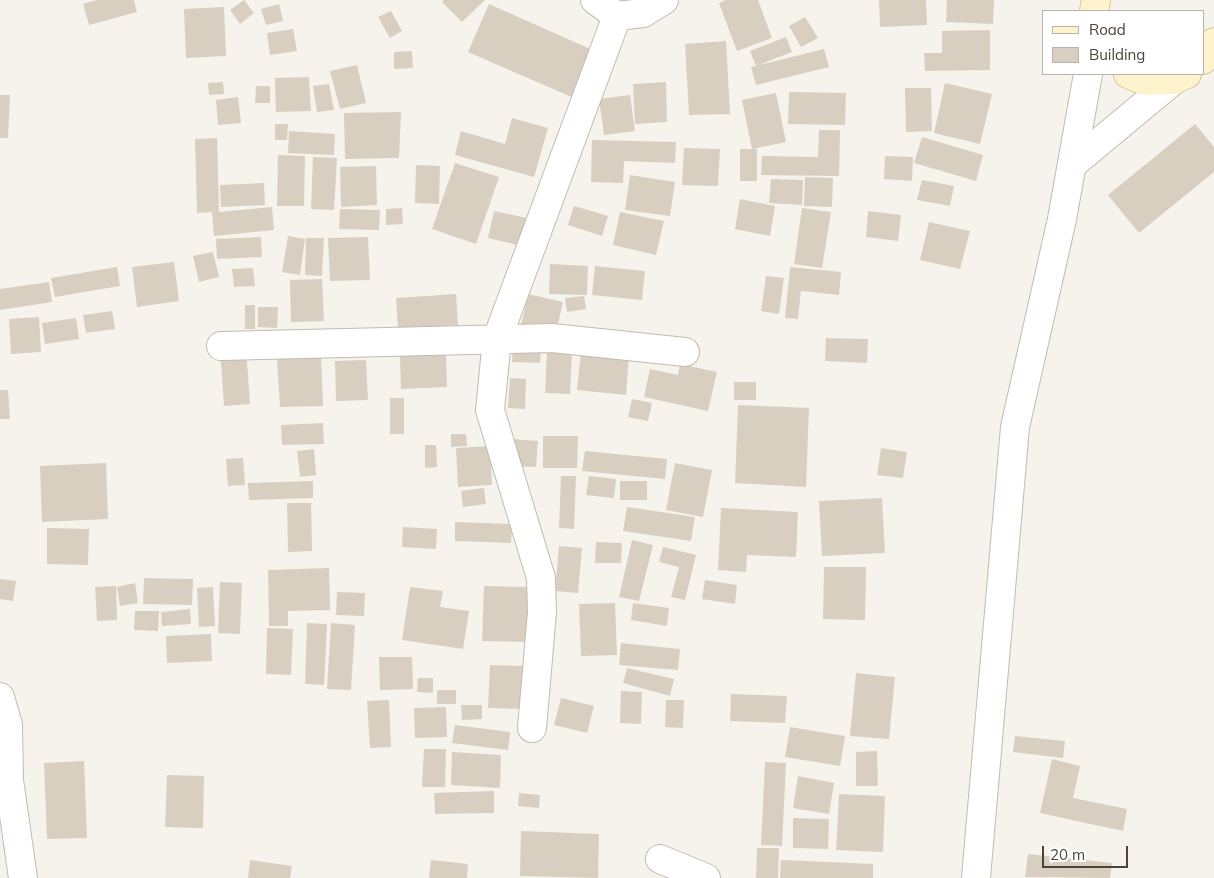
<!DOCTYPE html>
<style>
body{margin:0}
#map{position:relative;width:1214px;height:878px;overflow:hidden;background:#f6f3ec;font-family:Mulish,sans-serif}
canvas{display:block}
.legend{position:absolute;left:1042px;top:10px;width:162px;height:65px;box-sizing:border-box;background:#fff;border:1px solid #b7b4b0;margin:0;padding:6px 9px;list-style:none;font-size:15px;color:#4b4439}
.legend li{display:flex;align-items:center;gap:10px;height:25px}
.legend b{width:25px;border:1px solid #b7b4b0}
.scale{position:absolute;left:1042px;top:846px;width:86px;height:22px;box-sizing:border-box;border:2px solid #4b4439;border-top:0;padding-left:6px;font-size:15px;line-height:18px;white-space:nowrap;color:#4b4439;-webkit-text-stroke:4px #fff;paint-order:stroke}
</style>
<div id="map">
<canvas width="1214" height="878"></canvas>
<ul class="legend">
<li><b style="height:6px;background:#fff3cd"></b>Road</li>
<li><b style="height:14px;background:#d8cfc1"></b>Building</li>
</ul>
<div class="scale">20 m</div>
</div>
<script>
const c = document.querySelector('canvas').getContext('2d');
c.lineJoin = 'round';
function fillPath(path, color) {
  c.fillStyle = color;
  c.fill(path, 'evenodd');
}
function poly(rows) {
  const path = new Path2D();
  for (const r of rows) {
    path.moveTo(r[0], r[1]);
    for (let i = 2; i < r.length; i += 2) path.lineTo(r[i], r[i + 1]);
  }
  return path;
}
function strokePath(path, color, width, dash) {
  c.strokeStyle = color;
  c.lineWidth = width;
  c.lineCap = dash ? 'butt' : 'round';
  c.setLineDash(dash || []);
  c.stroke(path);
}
const building = poly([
 [97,0,134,0,137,12,89,25,83,4],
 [244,0,254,13,240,24,230,10],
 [444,0,485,0,462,22,442,2],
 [726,0,758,0,772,38,737,51,719,3],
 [879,0,926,0,927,25,880,27],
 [947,0,994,0,993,24,946,22],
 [279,4,283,21,266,25,261,9],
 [489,4,597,52,576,99,468,52],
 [224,7,226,56,186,58,184,9],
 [391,11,402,31,390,38,378,17],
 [805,17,818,38,801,47,789,26],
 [293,29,297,51,270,55,267,33],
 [990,30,990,70,925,71,924,53,942,53,942,31],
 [786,37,792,52,756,66,750,51],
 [726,41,730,114,689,115,685,44],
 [824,49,829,67,756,85,751,67],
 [412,51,413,68,394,69,394,52],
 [357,65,366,103,340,109,330,71],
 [309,77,311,111,276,112,275,78],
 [223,82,224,94,209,95,208,83],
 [666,82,667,122,635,124,633,84],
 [945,83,992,94,980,144,934,133],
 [329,84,334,110,317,112,313,86],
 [256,86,270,86,270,103,255,103],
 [905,88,931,88,932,131,906,132],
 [789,92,846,93,845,125,788,124],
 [776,93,786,142,752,149,742,100],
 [0,95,10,95,8,138,0,138],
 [630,95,635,131,604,135,599,99],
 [238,97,241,123,218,125,216,100],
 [401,112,399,158,345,159,344,113],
 [512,118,548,128,534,177,455,155,461,131,505,144],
 [275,124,288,124,287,140,275,140],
 [1195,124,1214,147,1214,172,1139,233,1108,195],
 [819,130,840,130,839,176,761,175,762,156,818,157],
 [289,131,335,134,334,155,288,153],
 [922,137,983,155,976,181,914,163],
 [217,138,219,212,272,207,274,230,214,236,212,212,197,213,195,139],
 [592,140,676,142,675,163,624,161,623,183,591,182],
 [684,148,720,149,718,186,682,185],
 [740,149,757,149,757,181,740,181],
 [278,155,305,156,304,206,277,206],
 [885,156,913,157,912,181,884,179],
 [313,157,337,158,334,210,311,209],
 [455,163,499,177,476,244,432,229],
 [416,165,440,166,439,204,415,203],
 [376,166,377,205,341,207,340,167],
 [630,175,675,182,670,216,625,210],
 [805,177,833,178,832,207,804,206],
 [771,179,803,180,802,205,769,203],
 [922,180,954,186,950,206,917,200],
 [264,183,265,205,221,207,220,185],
 [740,199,775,206,770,236,735,229],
 [574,206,608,216,602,236,568,225],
 [402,208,403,224,386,225,386,209],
 [802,208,831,212,822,268,794,264],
 [340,209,380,210,379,230,339,229],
 [494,211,536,220,530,248,488,238],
 [868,211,901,215,898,241,866,237],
 [620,212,664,221,656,255,613,245],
 [929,222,970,231,960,269,920,260],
 [288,236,305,239,300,275,282,272],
 [261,237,262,257,217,259,216,239],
 [368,237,370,280,330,281,328,238],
 [306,238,324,238,322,276,305,275],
 [213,252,219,277,199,282,193,256],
 [174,262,179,301,137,307,132,267],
 [550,264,588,266,587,295,549,294],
 [595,266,645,271,642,300,592,295],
 [117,267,120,286,55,297,51,278],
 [790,267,841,272,839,295,801,291,798,319,785,318],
 [253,268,255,286,234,287,232,269],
 [766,276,784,278,779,314,761,311],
 [322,279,324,321,291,322,290,280],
 [49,282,52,302,0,310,0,289],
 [456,294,458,325,398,329,396,298],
 [528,294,563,302,556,333,521,325],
 [584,296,586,309,567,312,565,298],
 [245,305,255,305,255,329,245,329],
 [258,307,278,307,277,328,258,327],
 [112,311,115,329,86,333,83,315],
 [39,317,41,352,11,354,9,319],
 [76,318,79,339,45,344,42,323],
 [826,338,868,339,867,363,825,361],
 [513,344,541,346,540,363,512,362],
 [246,347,250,404,224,406,220,349],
 [547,351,572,352,570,394,545,393],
 [581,352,629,356,626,395,577,390],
 [446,354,447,387,401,389,400,356],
 [321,357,323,406,280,407,277,359],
 [366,360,368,400,336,401,335,361],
 [680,364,717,372,708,411,644,397,650,369,678,375],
 [510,378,526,379,525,409,508,408],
 [734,382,756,382,756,400,734,400],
 [0,390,8,390,10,419,0,419],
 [390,398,404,398,404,434,390,434],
 [632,399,652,403,648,421,628,417],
 [738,405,809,408,806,487,735,483],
 [323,423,324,444,282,445,281,425],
 [451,434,466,434,467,446,451,447],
 [543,436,578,436,577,468,543,468],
 [513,439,538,441,536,467,512,466],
 [425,445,436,445,437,467,425,468],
 [490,446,492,485,458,487,456,448],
 [881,448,907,452,903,478,877,475],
 [314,449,316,475,300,477,297,451],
 [585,451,667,459,665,479,582,471],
 [243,458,245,485,228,486,226,459],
 [106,463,108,519,42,522,40,466],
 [675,463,712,470,703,517,666,510],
 [561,476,576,476,574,529,559,528],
 [589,476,616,479,614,498,586,495],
 [313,481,313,498,249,500,248,483],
 [620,481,647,481,647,500,620,500],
 [484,488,486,504,463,507,461,491],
 [882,498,885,553,822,556,819,501],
 [287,503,311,503,312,551,288,552],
 [627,507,695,517,691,541,623,531],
 [721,508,798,512,796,557,747,555,746,572,718,570],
 [455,522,512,524,511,543,455,541],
 [403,527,437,529,436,549,402,547],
 [47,528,89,529,88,565,47,564],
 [632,540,653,545,639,601,619,597],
 [596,542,622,543,621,563,595,563],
 [559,546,582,548,578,593,555,591],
 [663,547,696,555,685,600,671,597,679,567,659,562],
 [824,567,866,567,865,620,823,619],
 [329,568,330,610,288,611,288,626,269,626,268,570],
 [144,578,193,579,192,605,143,604],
 [0,579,16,581,13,601,0,599],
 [705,580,737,585,735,604,702,599],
 [220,582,242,583,240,634,218,633],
 [135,583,138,603,120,606,117,587],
 [116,586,117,620,97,621,95,587],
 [484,586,528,587,527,642,482,641],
 [213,587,215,626,199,627,197,588],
 [410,587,443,591,440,607,469,611,463,649,402,640],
 [337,592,365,593,364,616,336,615],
 [615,603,617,655,581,656,579,604],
 [633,603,669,608,667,626,631,620],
 [190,609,191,624,162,626,161,612],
 [135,611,159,611,158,631,134,630],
 [307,623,327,624,324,685,305,684],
 [331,623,355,625,351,690,327,689],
 [267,628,293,629,291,675,266,674],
 [211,634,212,661,167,663,166,636],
 [621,643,680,649,678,670,619,665],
 [379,657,412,657,413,689,380,690],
 [490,665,524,666,522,709,488,708],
 [627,668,674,679,670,696,623,683],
 [856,673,895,677,889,739,850,736],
 [418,678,433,678,433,693,417,692],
 [437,690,456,690,456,704,437,704],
 [621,691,642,692,641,724,620,723],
 [731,694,787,696,785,723,730,721],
 [561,698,594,706,587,733,554,725],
 [389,700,391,747,370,748,367,701],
 [666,700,684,700,683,728,665,727],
 [461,705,482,705,482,719,462,720],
 [446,707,447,737,415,738,414,708],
 [455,725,510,732,508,750,452,743],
 [790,727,845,736,840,766,785,757],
 [1015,736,1065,741,1063,758,1013,752],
 [424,749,446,749,445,787,422,787],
 [877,751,878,786,856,786,856,752],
 [452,752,501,755,500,788,451,785],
 [1052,759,1080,766,1073,798,1127,809,1123,831,1040,813],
 [84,761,87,838,47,839,44,763],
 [765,762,786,763,782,846,761,845],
 [167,775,204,776,203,828,165,827],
 [798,776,834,783,829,814,793,808],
 [494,791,494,813,435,814,434,793],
 [519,793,540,795,539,808,518,806],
 [839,794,885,796,883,852,836,850],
 [793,818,829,819,828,849,793,848],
 [521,831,599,834,598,878,520,876],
 [757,848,779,848,778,878,756,878],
 [1028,854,1112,863,1110,878,1025,877],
 [250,860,292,866,290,878,248,878],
 [431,860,468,864,467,878,429,878],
 [781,860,873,864,873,878,780,878]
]);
const minor = poly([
 [595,0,617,16,643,13,664,0],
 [1073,164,1174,80],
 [221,346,552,338,685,352],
 [0,697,8,725,9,780,23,878],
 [532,728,542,612,541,578,490,410,497,339,617,16],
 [660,859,706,878],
 [976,878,1015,427,1062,219,1088,74]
]);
const secondary = poly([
 [1094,11,1096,0],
 [1203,60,1214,42],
 [1128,74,1145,81,1174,80,1187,74]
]);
fillPath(building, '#d8cfc1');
strokePath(minor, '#c2bbae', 30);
strokePath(secondary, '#d6c79b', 30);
strokePath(minor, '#fff', 28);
strokePath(secondary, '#fff3cd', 28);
</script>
